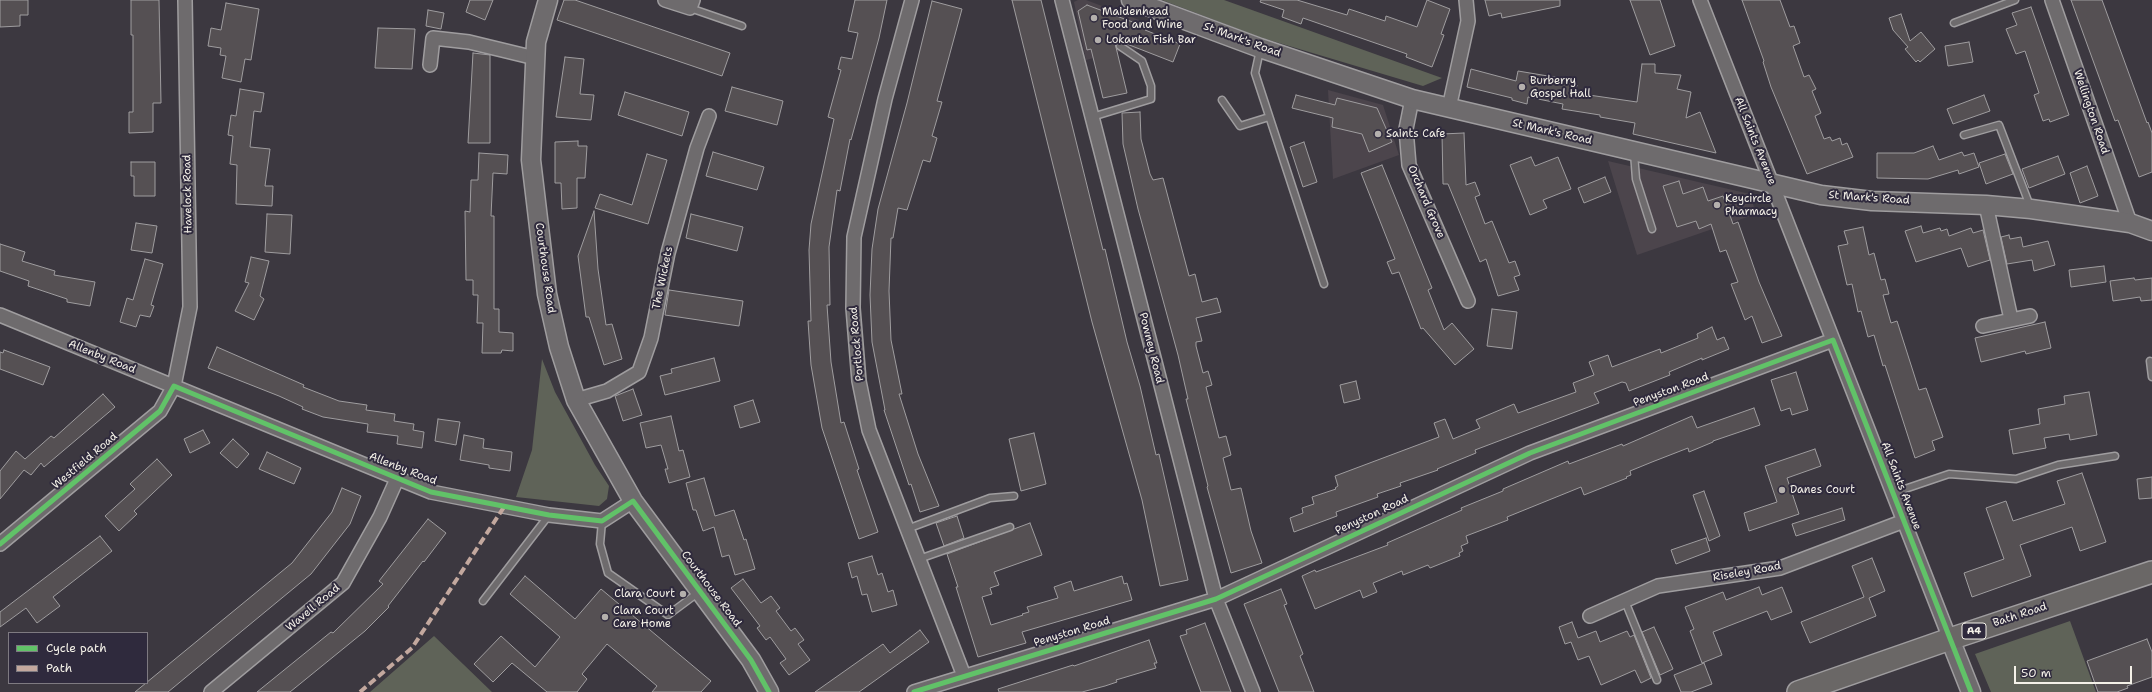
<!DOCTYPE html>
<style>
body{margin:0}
#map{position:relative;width:2152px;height:692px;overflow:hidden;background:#3c3840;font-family:"Shantell Sans",sans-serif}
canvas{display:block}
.legend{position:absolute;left:8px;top:632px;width:140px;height:52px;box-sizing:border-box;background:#2f2a3d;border:1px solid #7e7a81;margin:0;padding:5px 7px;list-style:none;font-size:12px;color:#f4f1e8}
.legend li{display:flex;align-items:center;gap:8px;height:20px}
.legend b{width:20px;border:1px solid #7e7a81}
.scale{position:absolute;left:2014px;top:666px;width:118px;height:18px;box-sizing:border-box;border:2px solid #f4f1e8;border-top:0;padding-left:5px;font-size:12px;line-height:14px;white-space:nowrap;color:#f4f1e8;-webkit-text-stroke:3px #2f2a3d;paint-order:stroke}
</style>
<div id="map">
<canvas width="2152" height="692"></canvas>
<ul class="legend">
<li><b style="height:5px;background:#61c268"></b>Cycle path</li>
<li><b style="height:5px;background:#c3a89e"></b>Path</li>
</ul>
<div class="scale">50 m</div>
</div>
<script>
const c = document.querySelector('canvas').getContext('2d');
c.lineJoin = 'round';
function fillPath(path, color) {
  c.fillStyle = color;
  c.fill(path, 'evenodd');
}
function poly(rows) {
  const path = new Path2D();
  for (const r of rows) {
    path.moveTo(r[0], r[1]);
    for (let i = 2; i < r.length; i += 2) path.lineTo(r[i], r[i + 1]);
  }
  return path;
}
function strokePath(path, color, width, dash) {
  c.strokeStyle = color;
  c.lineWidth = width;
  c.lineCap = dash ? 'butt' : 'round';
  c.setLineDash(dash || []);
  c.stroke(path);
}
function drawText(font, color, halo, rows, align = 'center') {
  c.font = font + ' "Shantell Sans",sans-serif';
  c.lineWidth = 4;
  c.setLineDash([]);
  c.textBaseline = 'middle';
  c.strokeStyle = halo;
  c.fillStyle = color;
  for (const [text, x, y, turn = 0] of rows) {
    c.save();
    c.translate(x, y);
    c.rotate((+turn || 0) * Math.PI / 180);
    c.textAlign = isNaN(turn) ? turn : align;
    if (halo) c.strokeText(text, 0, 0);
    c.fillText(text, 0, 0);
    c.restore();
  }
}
const built = poly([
 [1078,0,1086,0,1150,24,1141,49,1117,52,1086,60,1074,2],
 [1328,90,1383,105,1399,155,1333,179],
 [1608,161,1750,194,1756,214,1637,255]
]);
const green = poly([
 [1162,0,1224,0,1442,78,1423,86,1259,37],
 [542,359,555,392,595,465,609,486,607,499,599,506,516,497,532,450],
 [2070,621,2096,692,1991,692,1975,654],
 [434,636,492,692,370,692]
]);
const building = poly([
 [0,0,28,0,28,15,20,15,20,26,0,27,0,0],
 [131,0,159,0,161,103,153,103,153,132,129,133,129,112,133,112,133,35,131,35,131,0],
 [470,0,493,0,485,20,466,12,470,0],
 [564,0,575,0,730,53,722,76,557,20,564,0],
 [855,0,887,0,879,38,851,140,850,139,840,191,837,190,829,247,830,305,827,305,831,362,841,423,844,422,859,469,857,470,878,532,859,539,822,428,811,365,808,321,811,321,809,250,811,224,834,119,828,117,841,70,838,69,841,57,852,59,858,33,848,31,855,0],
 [1012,0,1041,0,1103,250,1105,249,1127,342,1140,386,1156,455,1159,454,1188,580,1160,586,1142,500,1092,322,1012,0],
 [1261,0,1297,0,1347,15,1349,9,1385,21,1386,16,1417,27,1427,0,1450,9,1441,34,1444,35,1432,67,1406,57,1407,54,1303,18,1301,24,1282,17,1284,10,1260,2,1261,0],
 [1485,0,1560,0,1560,6,1502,18,1501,13,1489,16,1485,0],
 [1630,0,1660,0,1675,46,1650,55,1630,0],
 [1742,0,1780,0,1790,27,1794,26,1800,43,1793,46,1804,77,1809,75,1816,89,1812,91,1821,113,1815,116,1824,139,1830,137,1832,141,1840,138,1842,145,1847,143,1853,157,1807,174,1771,87,1763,62,1764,61,1742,0],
 [2071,0,2102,0,2147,123,2148,122,2152,133,2152,172,2139,177,2118,120,2115,121,2071,0],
 [932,1,962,9,937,101,942,102,932,136,937,138,930,162,923,160,907,210,898,208,893,238,891,238,889,291,891,340,902,394,899,394,918,454,939,506,920,512,911,484,909,485,884,410,885,410,872,342,870,295,872,249,878,209,907,103,932,1],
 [226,3,259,9,251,60,245,59,241,82,222,78,226,56,220,55,221,48,208,46,211,28,221,30,226,3],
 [1087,5,1146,27,1145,30,1180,44,1173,62,1114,39,1127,93,1103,98,1091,49,1087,50,1078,11,1087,5],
 [2031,7,2069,115,2050,122,2049,119,2043,121,2034,95,2039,93,2025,51,2016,54,2006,29,2017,25,2012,13,2031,7],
 [428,10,444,13,441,29,426,26,428,10],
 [1901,14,1910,41,1921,32,1935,49,1920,62,1918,60,1916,62,1905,49,1908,47,1893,30,1889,18,1901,14],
 [378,28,415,29,412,69,375,68,378,28],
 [1969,42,1973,62,1948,66,1945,46,1969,42],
 [473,53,490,55,490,143,468,143,473,53],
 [565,57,584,59,580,94,594,95,591,120,556,117,565,57],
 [1642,64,1655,64,1655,73,1681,75,1677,89,1691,92,1686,118,1700,112,1716,153,1633,134,1635,123,1600,117,1600,115,1562,109,1563,104,1528,97,1527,104,1512,100,1512,98,1467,87,1471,69,1516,81,1518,71,1560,78,1560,81,1577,85,1575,93,1637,102,1642,64],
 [732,87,783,101,777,125,725,111,732,87],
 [240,89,264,93,261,112,254,111,250,147,270,149,265,186,273,186,272,206,236,204,237,165,230,164,233,136,228,135,231,115,236,116,240,89],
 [625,92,689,112,682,136,618,115,625,92],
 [1296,95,1335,105,1337,98,1377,108,1392,142,1369,152,1362,134,1332,127,1333,118,1292,108,1296,95],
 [1984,95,1990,111,1953,124,1947,109,1984,95],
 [1140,112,1141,139,1150,174,1153,180,1163,178,1189,276,1195,274,1202,302,1217,298,1221,312,1196,318,1202,341,1196,342,1196,346,1203,373,1208,371,1212,385,1206,387,1219,438,1226,436,1231,455,1223,458,1231,490,1241,488,1251,531,1262,563,1231,573,1207,487,1208,486,1186,399,1188,399,1178,355,1138,209,1123,144,1122,113,1140,112],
 [1464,133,1466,185,1475,182,1480,195,1475,197,1485,224,1492,221,1509,263,1515,261,1520,275,1514,277,1519,290,1498,296,1486,259,1480,262,1448,184,1443,184,1442,134,1464,133],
 [578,141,578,146,587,146,585,178,577,178,577,208,562,209,561,183,555,183,555,142,578,141],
 [1304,142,1317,182,1303,187,1290,147,1304,142],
 [1933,146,1939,160,1962,152,1964,156,1974,153,1979,167,1959,174,1958,170,1928,179,1877,178,1877,153,1914,153,1933,146],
 [713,152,764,167,757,190,706,176,713,152],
 [479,153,508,155,507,174,493,173,491,216,494,216,494,309,499,309,499,332,513,333,513,351,502,350,501,353,482,353,483,323,477,323,478,295,473,295,473,280,466,280,465,211,470,212,471,180,478,180,479,153],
 [647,154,667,160,648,224,595,208,600,194,632,205,647,154],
 [2005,154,2013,174,1986,184,1979,163,2005,154],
 [2058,156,2065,174,2029,188,2022,169,2058,156],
 [1531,157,1535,166,1558,157,1571,189,1543,200,1547,208,1530,215,1510,165,1531,157],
 [131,162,155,162,155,196,134,196,134,176,131,176,131,162],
 [1382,165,1432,288,1428,290,1444,330,1452,323,1474,349,1455,365,1423,328,1421,329,1399,272,1392,274,1387,262,1395,259,1361,173,1382,165],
 [2087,166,2098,196,2080,203,2070,173,2087,166],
 [1605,177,1611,192,1584,203,1578,188,1605,177],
 [1679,181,1683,194,1703,187,1708,201,1723,196,1733,224,1738,222,1759,282,1782,336,1762,343,1752,316,1745,320,1731,284,1738,282,1726,250,1720,252,1711,224,1699,229,1696,221,1677,227,1663,186,1679,181],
 [594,211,598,269,606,325,612,324,622,359,604,365,589,317,586,317,578,256,594,211],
 [267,214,292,215,290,254,265,252,267,214],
 [691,214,743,227,737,251,686,238,691,214],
 [136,223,157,226,152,253,131,250,136,223],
 [1921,226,1923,233,1940,228,1941,231,1947,229,1949,236,1971,228,1973,233,1983,230,1990,260,1968,267,1961,248,1916,262,1905,231,1921,226],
 [1863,227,1869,255,1874,253,1881,280,1885,279,1889,294,1883,295,1891,323,1897,321,1919,390,1926,388,1943,437,1932,441,1935,450,1915,458,1885,365,1883,366,1874,335,1868,337,1861,311,1858,312,1852,284,1847,285,1838,246,1848,244,1844,231,1863,227],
 [2009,235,2010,239,2021,237,2023,247,2048,241,2055,265,2034,271,2032,260,2007,264,2001,237,2009,235],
 [0,244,25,252,22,261,55,271,54,275,95,282,90,306,67,302,67,299,28,286,29,281,0,271,0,244],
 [251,257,269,261,260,296,264,299,254,320,235,311,249,283,245,282,251,257],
 [145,259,163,264,151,305,154,306,150,317,140,315,136,327,120,322,127,298,133,300,145,259],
 [2104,266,2106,282,2071,287,2069,270,2104,266],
 [2134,278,2135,280,2152,278,2152,300,2141,301,2140,297,2113,301,2110,281,2134,278],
 [669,290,743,301,739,326,665,315,669,290],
 [1492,309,1517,312,1512,349,1487,346,1492,309],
 [2045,322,2051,348,2026,354,2025,351,1981,362,1975,338,2045,322],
 [1712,327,1717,340,1724,337,1729,349,1702,360,1702,358,1669,372,1670,375,1629,391,1626,383,1622,382,1594,393,1599,403,1475,450,1476,453,1437,469,1438,470,1400,483,1401,486,1377,494,1378,497,1336,512,1337,516,1294,532,1290,518,1303,513,1302,508,1314,504,1312,497,1336,489,1335,488,1338,486,1335,476,1439,437,1434,423,1445,419,1453,439,1480,428,1476,420,1514,404,1518,413,1576,392,1573,383,1594,375,1589,362,1608,355,1612,367,1660,349,1661,353,1698,338,1697,334,1712,327],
 [217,347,304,385,303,387,339,401,367,405,366,410,395,414,394,421,414,424,413,430,424,432,422,448,397,444,398,436,367,432,368,424,323,417,302,409,303,407,279,396,208,368,217,347],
 [4,350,50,367,43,385,0,369,0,352,3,353,4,350],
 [714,358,720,381,665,395,660,376,672,373,671,369,714,358],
 [1796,372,1808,410,1792,415,1790,408,1781,411,1771,380,1796,372],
 [1356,381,1360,399,1344,403,1340,385,1356,381],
 [633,389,642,415,623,421,615,396,633,389],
 [2089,392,2097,435,2070,440,2069,434,2044,438,2046,448,2013,454,2009,430,2040,424,2038,409,2065,404,2064,396,2089,392],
 [103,394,115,407,44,467,41,463,31,475,24,470,0,499,0,471,16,451,25,459,51,436,54,438,103,394],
 [753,400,760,422,740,428,734,406,753,400],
 [1754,408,1760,425,1713,441,1713,442,1689,452,1688,448,1652,462,1630,471,1631,475,1626,477,1627,478,1584,495,1581,487,1507,517,1508,520,1466,536,1468,543,1461,546,1463,551,1459,553,1460,556,1430,568,1428,565,1403,575,1402,571,1373,583,1377,592,1363,598,1360,590,1315,609,1302,576,1315,570,1316,572,1388,545,1387,543,1462,510,1461,508,1503,491,1503,489,1568,461,1569,464,1622,444,1623,446,1692,416,1697,428,1754,408],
 [671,416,679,451,683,450,690,477,669,483,665,469,668,469,661,445,646,448,640,423,671,416],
 [438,419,460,422,456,445,435,441,438,419],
 [203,430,210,443,190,453,184,439,203,430],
 [1034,433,1046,484,1021,491,1009,439,1034,433],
 [464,435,484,439,483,448,512,452,510,471,489,468,489,465,460,460,464,435],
 [233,439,249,454,237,468,220,453,233,439],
 [1815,449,1821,466,1787,478,1799,514,1749,531,1744,513,1777,502,1765,466,1815,449],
 [267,452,301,468,294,484,259,469,267,452],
 [157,459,172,475,134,511,137,514,119,531,105,516,135,489,130,484,157,459],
 [2082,473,2106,542,2080,551,2072,527,2020,545,2031,576,1972,597,1964,573,2004,559,1986,508,2006,501,2013,521,2065,504,2057,481,2082,473],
 [2152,477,2152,498,2139,499,2137,479,2152,477],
 [704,478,715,516,734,510,744,540,746,539,755,569,735,575,729,555,722,557,714,527,703,531,696,510,693,510,686,483,704,478],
 [342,488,361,496,350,524,311,574,168,692,135,692,292,563,332,512,342,488],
 [1704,491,1720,536,1709,541,1693,495,1704,491],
 [1842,508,1845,520,1796,536,1792,524,1842,508],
 [957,516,964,538,944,546,936,523,957,516],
 [428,519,446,533,424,562,423,561,388,606,389,607,365,631,290,692,257,692,331,632,333,633,383,584,379,581,428,519],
 [1030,523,1042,555,994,572,999,585,990,588,992,594,982,597,991,625,1023,615,1022,614,1029,612,1027,607,1058,598,1054,587,1071,581,1074,591,1122,576,1124,584,1127,583,1132,600,1022,632,1026,643,978,657,956,587,958,587,947,554,1030,523],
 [100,536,112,551,53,597,60,606,37,623,26,608,0,627,0,612,100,536],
 [1706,538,1710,551,1676,564,1671,550,1706,538],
 [872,556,878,575,882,573,888,592,893,590,897,605,872,612,867,594,862,595,857,576,852,578,848,563,872,556],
 [1872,558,1885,591,1869,598,1876,616,1810,643,1801,622,1864,597,1852,566,1872,558],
 [525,576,575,619,601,589,711,681,701,692,652,692,657,686,607,644,582,674,587,679,577,692,547,692,512,663,493,682,474,664,501,636,535,667,560,637,510,594,525,576],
 [743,579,761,603,771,596,780,608,776,611,791,631,795,628,804,640,798,644,810,660,789,675,780,663,786,659,770,637,766,640,757,628,760,626,731,588,743,579],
 [1759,587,1762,595,1782,587,1792,612,1771,620,1767,611,1713,632,1722,655,1702,663,1690,631,1694,629,1685,607,1723,592,1726,600,1759,587],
 [1281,589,1287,604,1284,605,1303,654,1300,656,1314,692,1279,692,1244,604,1281,589],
 [1572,622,1578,638,1596,631,1600,642,1627,631,1630,637,1634,635,1651,678,1641,683,1635,670,1601,685,1589,656,1578,660,1571,642,1565,644,1559,627,1572,622],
 [1205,623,1231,692,1201,692,1190,663,1180,636,1187,634,1186,630,1205,623],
 [1654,627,1673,669,1660,675,1642,632,1654,627],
 [920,630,929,642,859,692,815,692,883,644,890,653,920,630],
 [2147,639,2152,652,2152,677,2127,686,2128,688,2117,692,2098,692,2087,661,2147,639],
 [1149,640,1157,663,1154,663,1156,668,1116,680,1117,682,1105,686,1082,692,999,692,998,689,1073,665,1074,666,1149,640],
 [1704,663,1712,684,1691,692,1681,692,1674,675,1704,663]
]);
const lane = poly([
 [690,8,742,26],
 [1954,23,2015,0],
 [1260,50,1255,73,1324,284],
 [1222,100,1240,126,1269,117],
 [1092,117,1151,99,1151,86,1142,61,1120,46],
 [1964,135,1999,125,2030,206],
 [1634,153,1636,179,1652,229],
 [2150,361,2152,377],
 [1893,493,1949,474,2016,479,2058,465,2115,456],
 [602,521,600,544,608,573,668,615,699,592],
 [907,529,990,498,1014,496],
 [919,559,1010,527],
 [483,601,549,515],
 [1625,601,1657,680]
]);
const street = poly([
 [665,0,690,8,693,0],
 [912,0,885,99,854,237,853,308,859,381,869,430,964,676],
 [1062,0,1216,599,1253,692],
 [1700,0,1950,639],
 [2052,0,2130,223],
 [430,65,433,38,469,42,535,58],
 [1412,99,1406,129,1409,165,1468,301],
 [1449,108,1468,21,1466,0],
 [1986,205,2011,319],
 [0,315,431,492,549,515,602,521,633,501],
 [1983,326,2030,316],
 [576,400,607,391,639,372,651,338,668,253,697,148,709,116],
 [0,544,160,411,174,386,190,307,185,0],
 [1590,616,1658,586,1780,568,1904,521],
 [211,692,343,583,380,517,397,479],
 [914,692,1216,599,1530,453,1833,340]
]);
const secondary = poly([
 [548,0,536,42,531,160,547,294,559,347,576,400,633,501,751,660,769,692],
 [1131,0,1260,48,1412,99,1821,195,1872,201,1986,205,2031,209,2130,223,2152,231],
 [1950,639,1971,692]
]);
const primary = poly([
 [1798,692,1950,639,2152,572]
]);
const quiet = poly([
 [360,692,412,648,504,507]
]);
const cycleway = poly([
 [0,544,160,411,174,386,431,492,549,515,602,521,633,501,751,660,769,692],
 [914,692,1216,599,1530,453,1833,340,1971,692]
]);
const markers = [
 [1094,18,4,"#b4b0ad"],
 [1098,40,4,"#b4b0ad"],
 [1522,87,4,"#b4b0ad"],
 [1378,134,4,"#b4b0ad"],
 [1717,205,4,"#b4b0ad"],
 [1782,490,4,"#b4b0ad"],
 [683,594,4,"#b4b0ad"],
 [605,617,4,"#b4b0ad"]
];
const shields = [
 [1974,631,24]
];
const shieldNames = [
 ["A4",1974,631]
];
const poiNames = [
 ["Maidenhead",1102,12],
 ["Food and Wine",1102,25],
 ["Lokanta Fish Bar",1106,40],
 ["Burberry",1530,81],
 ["Gospel Hall",1530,94],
 ["Saints Cafe",1386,134],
 ["Keycircle",1725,199],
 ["Pharmacy",1725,212],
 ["Danes Court",1790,490],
 ["Clara Court",675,594,"right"],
 ["Clara Court",613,611],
 ["Care Home",613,624]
];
const streetNames = [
 ["St Mark's Road",1242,40,20],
 ["Wellington Road",2091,112,71],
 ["St Mark's Road",1552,132,13],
 ["All Saints Avenue",1755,141,68],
 ["Havelock Road",188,194,-91],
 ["St Mark's Road",1869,198,4],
 ["Orchard Grove",1426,202,67],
 ["Courthouse Road",545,268,82],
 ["The Wickets",663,278,-78],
 ["Portlock Road",857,344,-95],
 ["Powney Road",1151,348,76],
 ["Allenby Road",102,357,22],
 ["Penyston Road",1671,390,-20],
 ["Westfield Road",85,461,-40],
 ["Allenby Road",403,469,21],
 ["All Saints Avenue",1901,486,69],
 ["Penyston Road",1372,515,-25],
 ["Riseley Road",1747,572,-10],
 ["Courthouse Road",711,589,53],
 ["Wavell Road",313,608,-40],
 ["Bath Road",2020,615,-18],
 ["Penyston Road",1072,632,-17]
];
fillPath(built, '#4c454c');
fillPath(green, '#5f6358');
fillPath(building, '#555053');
strokePath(building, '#9f9d9f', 1);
strokePath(lane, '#9f9d9f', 9);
strokePath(street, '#9f9d9f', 16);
strokePath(secondary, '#9f9d9f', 21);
strokePath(primary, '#9f9d9f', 24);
strokePath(lane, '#6e6b6d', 6);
strokePath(street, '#6e6b6d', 13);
strokePath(secondary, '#6e6b6d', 18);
strokePath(primary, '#6a6766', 21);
strokePath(quiet, '#c3a89e', 4, [8, 4]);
strokePath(cycleway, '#61c268', 5);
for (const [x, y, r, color] of markers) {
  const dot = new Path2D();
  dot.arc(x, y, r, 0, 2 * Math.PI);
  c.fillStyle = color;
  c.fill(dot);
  strokePath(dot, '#2f2a3d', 1.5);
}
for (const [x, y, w] of shields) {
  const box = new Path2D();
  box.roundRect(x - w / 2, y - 8, w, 16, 3);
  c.fillStyle = '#2f2a3d';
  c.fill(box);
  strokePath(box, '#f4f1e8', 1);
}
drawText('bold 10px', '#f4f1e8', null, shieldNames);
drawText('11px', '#f4f1e8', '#2f2a3d', poiNames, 'left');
drawText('11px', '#f4f1e8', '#2f2a3d', streetNames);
</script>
